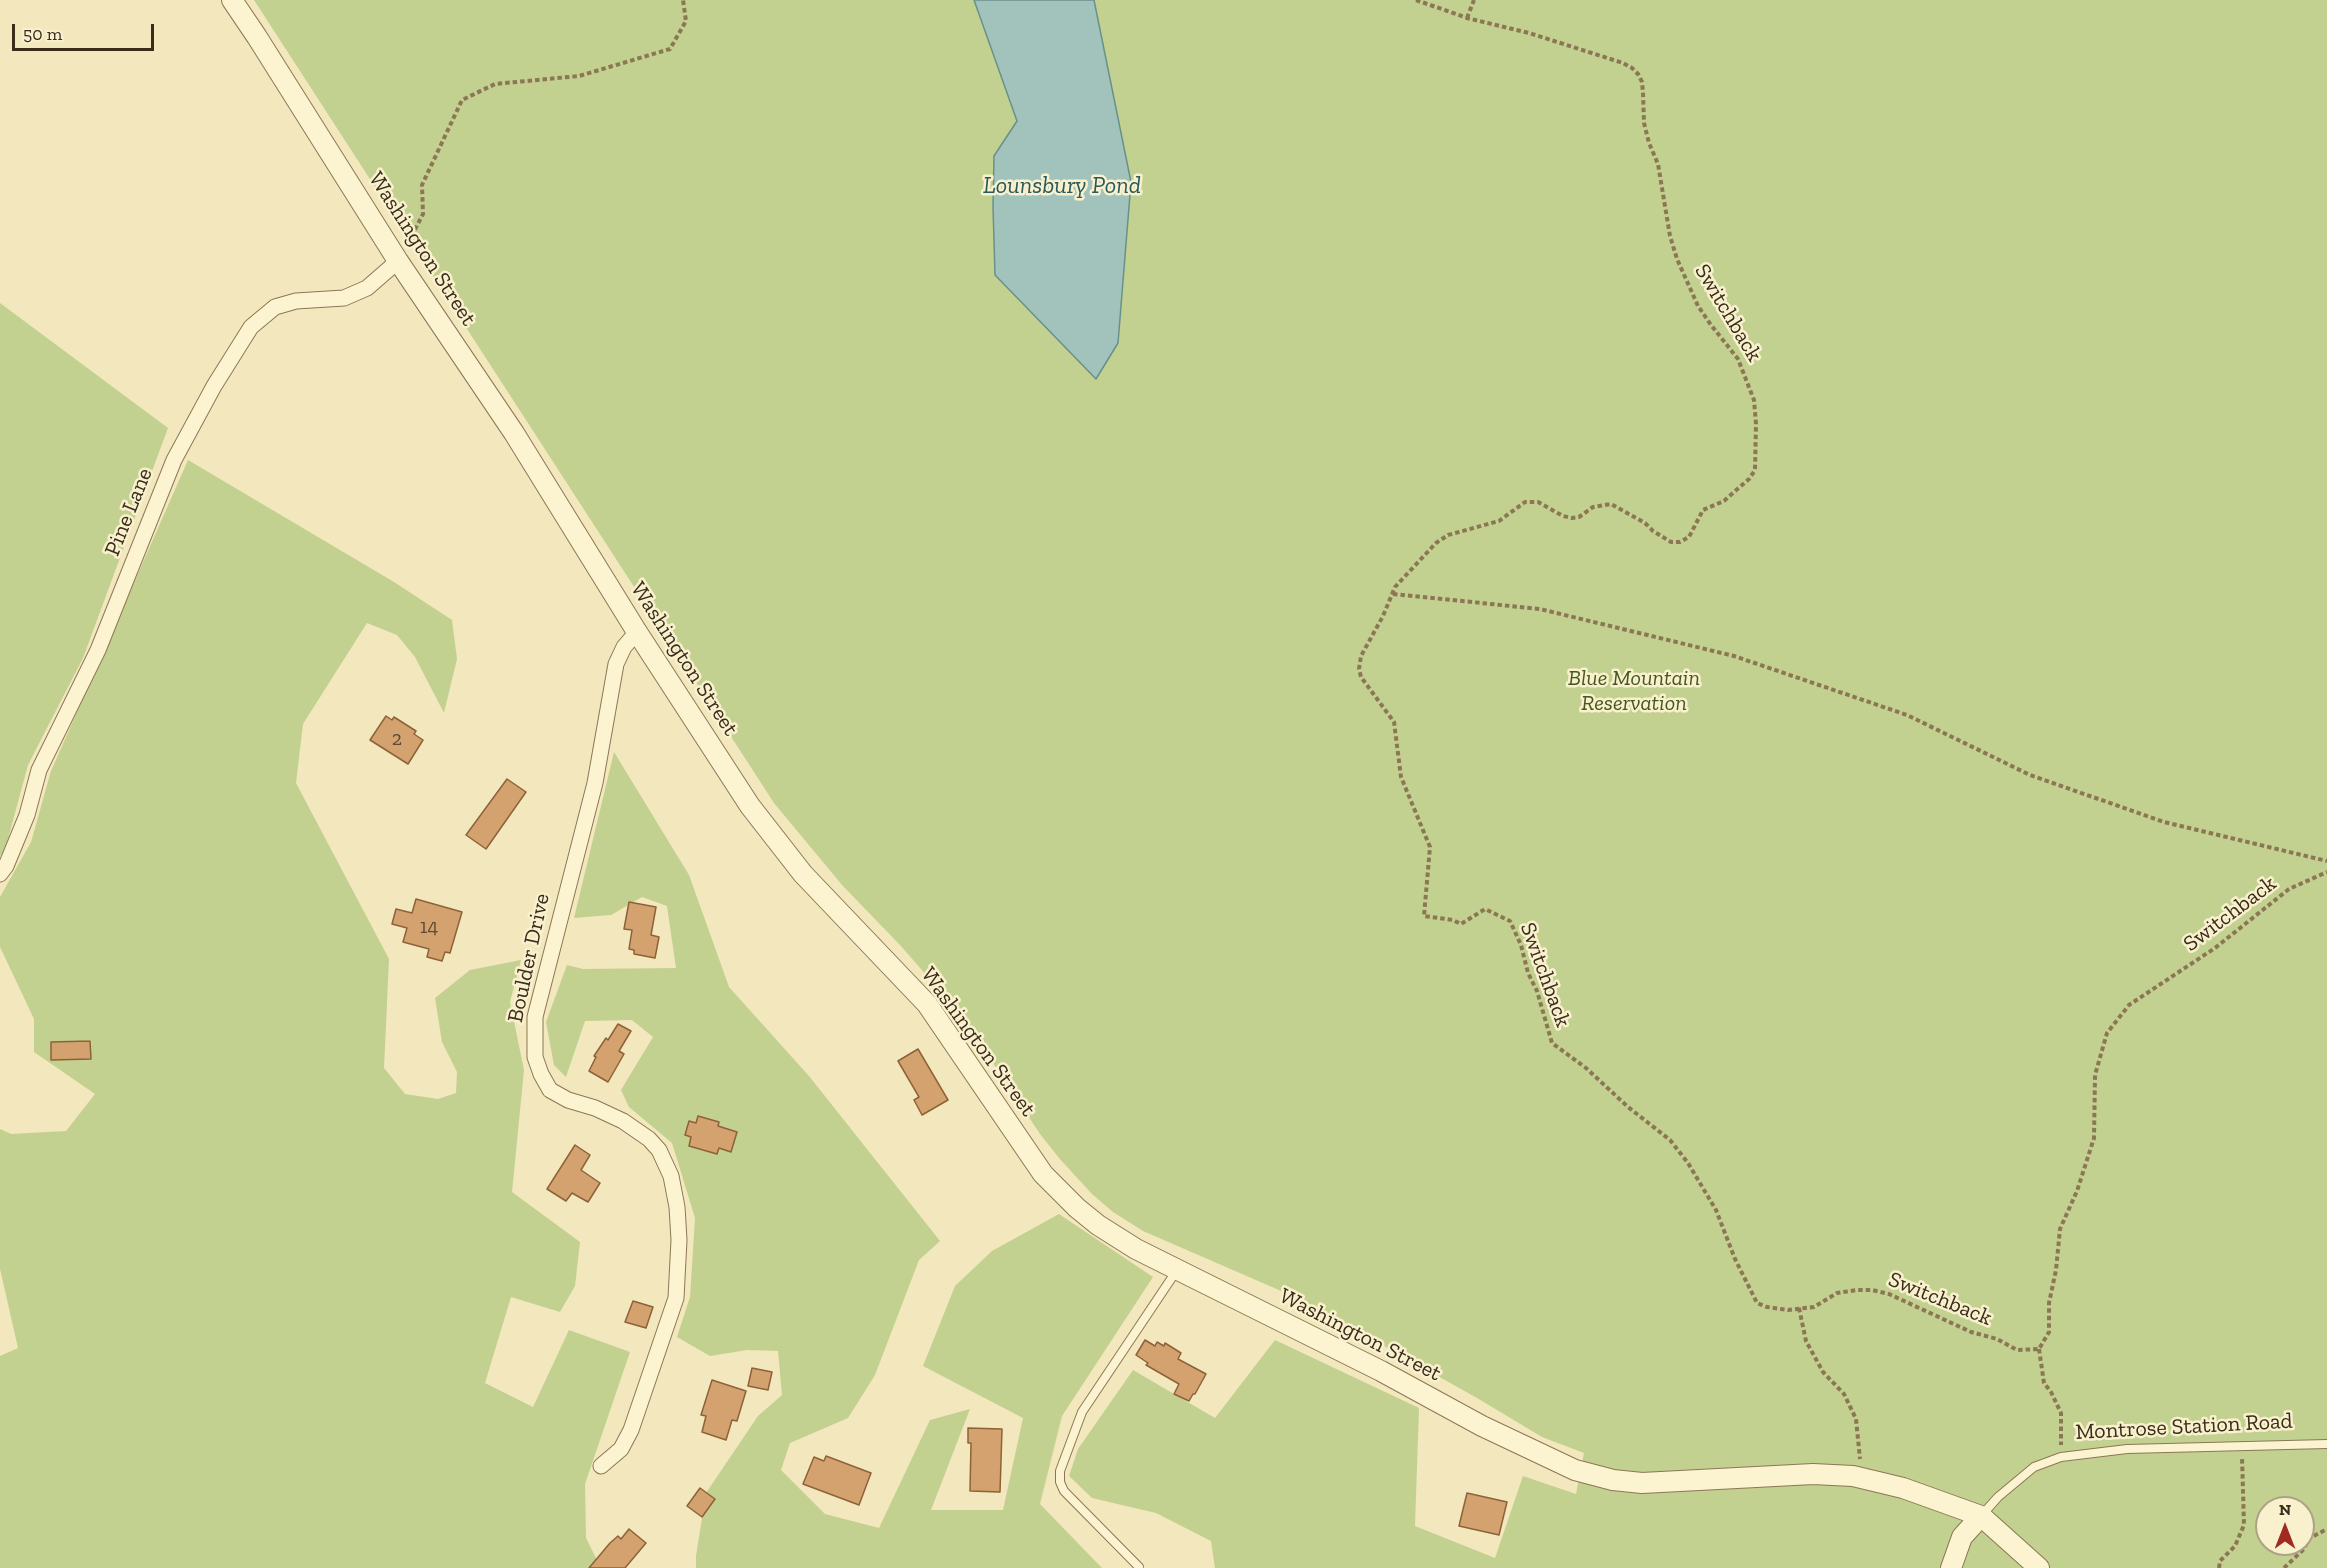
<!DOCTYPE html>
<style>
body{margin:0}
#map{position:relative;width:2327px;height:1568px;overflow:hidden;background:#f2e7bd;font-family:"Zilla Slab",serif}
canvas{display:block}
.north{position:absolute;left:2255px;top:1496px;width:60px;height:60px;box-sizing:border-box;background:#f9f0ce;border:2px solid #aca286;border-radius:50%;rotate:0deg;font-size:16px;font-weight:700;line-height:24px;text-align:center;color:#392c1b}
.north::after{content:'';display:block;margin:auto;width:21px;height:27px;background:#a02a1f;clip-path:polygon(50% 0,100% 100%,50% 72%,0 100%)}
.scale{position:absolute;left:12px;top:24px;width:142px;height:27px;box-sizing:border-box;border:3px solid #392c1b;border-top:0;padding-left:8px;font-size:18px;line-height:21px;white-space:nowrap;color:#392c1b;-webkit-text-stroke:4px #f9f0ce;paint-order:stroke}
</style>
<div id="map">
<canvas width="2327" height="1568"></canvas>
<div class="north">N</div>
<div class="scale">50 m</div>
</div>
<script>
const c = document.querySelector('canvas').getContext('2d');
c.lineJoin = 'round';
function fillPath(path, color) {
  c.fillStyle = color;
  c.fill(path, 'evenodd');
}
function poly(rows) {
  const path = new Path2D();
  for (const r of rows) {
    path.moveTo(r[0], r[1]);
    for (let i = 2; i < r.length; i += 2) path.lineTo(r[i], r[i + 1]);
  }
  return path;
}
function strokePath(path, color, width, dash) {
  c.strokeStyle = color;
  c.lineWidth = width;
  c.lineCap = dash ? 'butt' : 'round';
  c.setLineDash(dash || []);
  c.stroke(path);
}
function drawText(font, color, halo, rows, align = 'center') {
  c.font = font + ' "Zilla Slab",serif';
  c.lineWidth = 5;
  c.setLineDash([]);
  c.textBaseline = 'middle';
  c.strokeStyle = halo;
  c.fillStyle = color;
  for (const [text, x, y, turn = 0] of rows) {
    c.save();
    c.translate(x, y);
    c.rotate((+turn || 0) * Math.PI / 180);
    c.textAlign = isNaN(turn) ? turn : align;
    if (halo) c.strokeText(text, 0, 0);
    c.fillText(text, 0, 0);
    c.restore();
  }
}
const green = poly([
 [254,0,2327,0,2327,1568,1215,1568,1211,1541,1156,1513,1092,1498,1069,1476,1078,1449,1133,1370,1215,1418,1275,1340,1419,1408,1415,1526,1495,1558,1523,1476,1576,1494,1584,1453,1542,1437,1477,1398,1302,1300,1143,1231,1113,1212,1092,1194,1059,1158,1040,1134,983,1048,935,985,900,945,842,885,774,803],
 [2267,1508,2303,1508,2303,1544,2267,1544],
 [0,303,168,428,83,658,28,765,5,850,0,856],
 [188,460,394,582,452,620,457,659,444,713,415,657,397,635,367,623,303,724,296,783,389,959,384,1068,405,1094,438,1099,456,1093,457,1072,442,1042,435,998,470,970,521,960,510,1002,524,1070,512,1192,580,1242,575,1286,560,1312,511,1297,485,1383,533,1407,569,1330,630,1352,585,1484,586,1538,601,1568,0,1568,0,1356,18,1348,0,1269,0,1129,11,1134,66,1131,95,1094,34,1052,34,1019,0,947,0,897,31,842,51,771],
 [614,752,689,875,729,987,809,1076,940,1241,919,1260,875,1375,848,1418,790,1443,781,1470,825,1514,879,1528,930,1420,970,1409,931,1510,1003,1510,1023,1418,923,1366,955,1286,992,1251,1059,1214,1153,1277,1062,1416,1040,1504,1102,1568,696,1568,696,1556,706,1493,758,1416,782,1395,778,1351,747,1350,710,1356,677,1337,690,1297,695,1218,672,1143,629,1107,621,1090,653,1037,632,1020,585,1021,566,1077,554,1065,546,1022,567,965,583,969,676,968,667,906,642,897,611,915,574,918]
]);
const water = poly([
 [974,0,1094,0,1131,182,1118,343,1096,379,995,275,993,207,994,156,1017,121,974,0]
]);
const building = poly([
 [386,716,392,720,394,717,416,731,414,734,423,740,408,764,370,740,386,716],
 [507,779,526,792,486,849,466,835,507,779],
 [416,899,462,912,450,953,445,952,442,961,427,957,429,949,403,942,407,928,392,924,396,909,412,913,416,899],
 [629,902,656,907,651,935,659,937,655,958,634,954,634,950,629,949,632,930,624,929,629,902],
 [618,1024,631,1031,619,1051,624,1054,608,1082,589,1071,596,1057,594,1056,606,1038,608,1040,618,1024],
 [90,1041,91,1059,51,1060,51,1042,90,1041],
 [918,1049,948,1100,922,1115,914,1100,919,1097,898,1061,918,1049],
 [698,1116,719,1122,718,1126,737,1132,731,1152,719,1148,717,1154,689,1146,691,1137,685,1135,689,1121,696,1123,698,1116],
 [575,1145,590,1155,581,1170,600,1183,588,1202,572,1193,566,1201,547,1189,575,1145],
 [633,1301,653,1307,646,1328,625,1322,633,1301],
 [1145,1340,1155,1346,1157,1342,1164,1346,1165,1343,1181,1353,1178,1359,1206,1374,1195,1394,1193,1394,1189,1401,1174,1394,1179,1384,1146,1365,1148,1363,1136,1355,1145,1340],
 [752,1368,772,1372,768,1390,748,1386,752,1368],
 [712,1380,746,1391,737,1421,732,1420,726,1440,702,1432,706,1416,701,1415,712,1380],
 [968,1428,1002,1429,1000,1492,970,1491,971,1443,968,1443,968,1428],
 [826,1456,871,1473,859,1505,803,1484,814,1457,824,1461,826,1456],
 [700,1488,715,1499,702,1517,687,1506,700,1488],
 [1467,1493,1507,1502,1499,1535,1459,1526,1467,1493],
 [629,1529,646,1543,625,1568,589,1568,610,1543,618,1536,621,1539,629,1529]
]);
const path = poly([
 [1416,0,1467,18,1529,33,1623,63,1632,68,1638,74,1642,82,1643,93,1644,123,1649,143,1658,164,1670,236,1677,259,1698,306,1711,325,1738,359,1754,400,1756,424,1755,470,1749,479,1734,492,1724,501,1703,510,1689,537,1680,542,1671,542,1653,531,1645,523,1611,504,1593,507,1579,517,1572,518,1563,516,1538,502,1525,502,1499,521,1448,535,1436,543,1395,587,1383,616,1361,656,1359,669,1361,677,1394,722,1401,777,1430,847,1424,916,1453,920,1461,924,1485,909,1510,921,1521,945,1528,973,1537,991,1552,1043,1586,1068,1628,1107,1670,1140,1688,1163,1716,1210,1735,1259,1757,1303,1767,1307,1788,1310,1814,1307,1837,1293,1857,1290,1872,1290,1889,1294,1971,1332,1997,1339,2017,1350,2039,1349,2049,1332,2049,1303,2056,1270,2060,1229,2077,1191,2094,1138,2095,1075,2107,1033,2129,1005,2215,948,2289,889,2327,872],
 [1467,18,1474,0],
 [408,243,423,214,422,185,462,100,495,84,579,76,670,49,686,21,683,0],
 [1393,594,1540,609,1734,656,1907,715,2030,775,2164,822,2327,861],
 [1799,1308,1806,1341,1823,1372,1844,1394,1856,1419,1860,1459],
 [2039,1349,2044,1383,2051,1392,2061,1413,2061,1445],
 [2219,1568,2220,1561,2235,1546,2244,1525,2242,1457],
 [2284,1568,2304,1549,2308,1539,2327,1529]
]);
const service = poly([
 [1982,1515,1998,1497,2034,1467,2061,1457,2127,1449,2327,1444],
 [1139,1567,1064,1491,1060,1482,1060,1471,1082,1412,1177,1270]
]);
const minor = poly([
 [0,874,6,866,27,815,39,770,98,650,174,460,214,386,251,327,275,307,296,301,344,298,367,288,398,261],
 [601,1466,621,1449,631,1430,676,1298,679,1240,677,1207,671,1176,659,1150,649,1139,623,1121,595,1108,568,1100,550,1090,541,1074,535,1057,535,1017,595,783,616,664,624,647,637,632]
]);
const tertiary = poly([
 [232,0,257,37,398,261,514,433,637,632,750,806,803,874,927,1004,1043,1174,1077,1208,1098,1225,1136,1249,1381,1371,1482,1426,1575,1470,1613,1480,1642,1483,1813,1474,1853,1476,1903,1488,1981,1516,2039,1568],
 [1951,1568,1962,1537,1981,1516]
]);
const numberNames = [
 ["2",397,739],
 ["14",429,927]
];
const streetNames = [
 ["Washington Street",422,249,57],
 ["Switchback",1728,313,59],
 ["Pine Lane",129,512,-68],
 ["Washington Street",684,659,57],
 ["Switchback",2230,914,-37],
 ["Boulder Drive",529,958,-78],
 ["Switchback",1545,975,70],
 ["Washington Street",978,1042,54],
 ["Switchback",1940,1299,22],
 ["Washington Street",1360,1335,27],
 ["Montrose Station Road",2184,1427,-3]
];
const parkNames = [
 ["Blue Mountain",1634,679],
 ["Reservation",1634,704]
];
const waterNames = [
 ["Lounsbury Pond",1062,186]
];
fillPath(green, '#c3d190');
fillPath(water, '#a1c3bc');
strokePath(water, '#68918b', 1.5);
fillPath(building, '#d4a26f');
strokePath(building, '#8d6238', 1.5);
strokePath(service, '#8c7755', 10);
strokePath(minor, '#8c7755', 17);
strokePath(tertiary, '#8c7755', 22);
strokePath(path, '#8c7755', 4, [4.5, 3]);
strokePath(service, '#fcf3d1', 8);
strokePath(minor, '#fcf3d1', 15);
strokePath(tertiary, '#fcf3d1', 20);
drawText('20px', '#604a30', null, numberNames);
drawText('22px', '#392c1b', '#f9f0ce', streetNames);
drawText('italic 22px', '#44581f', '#f9f0ce', parkNames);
drawText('italic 24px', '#28595b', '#f9f0ce', waterNames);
</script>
